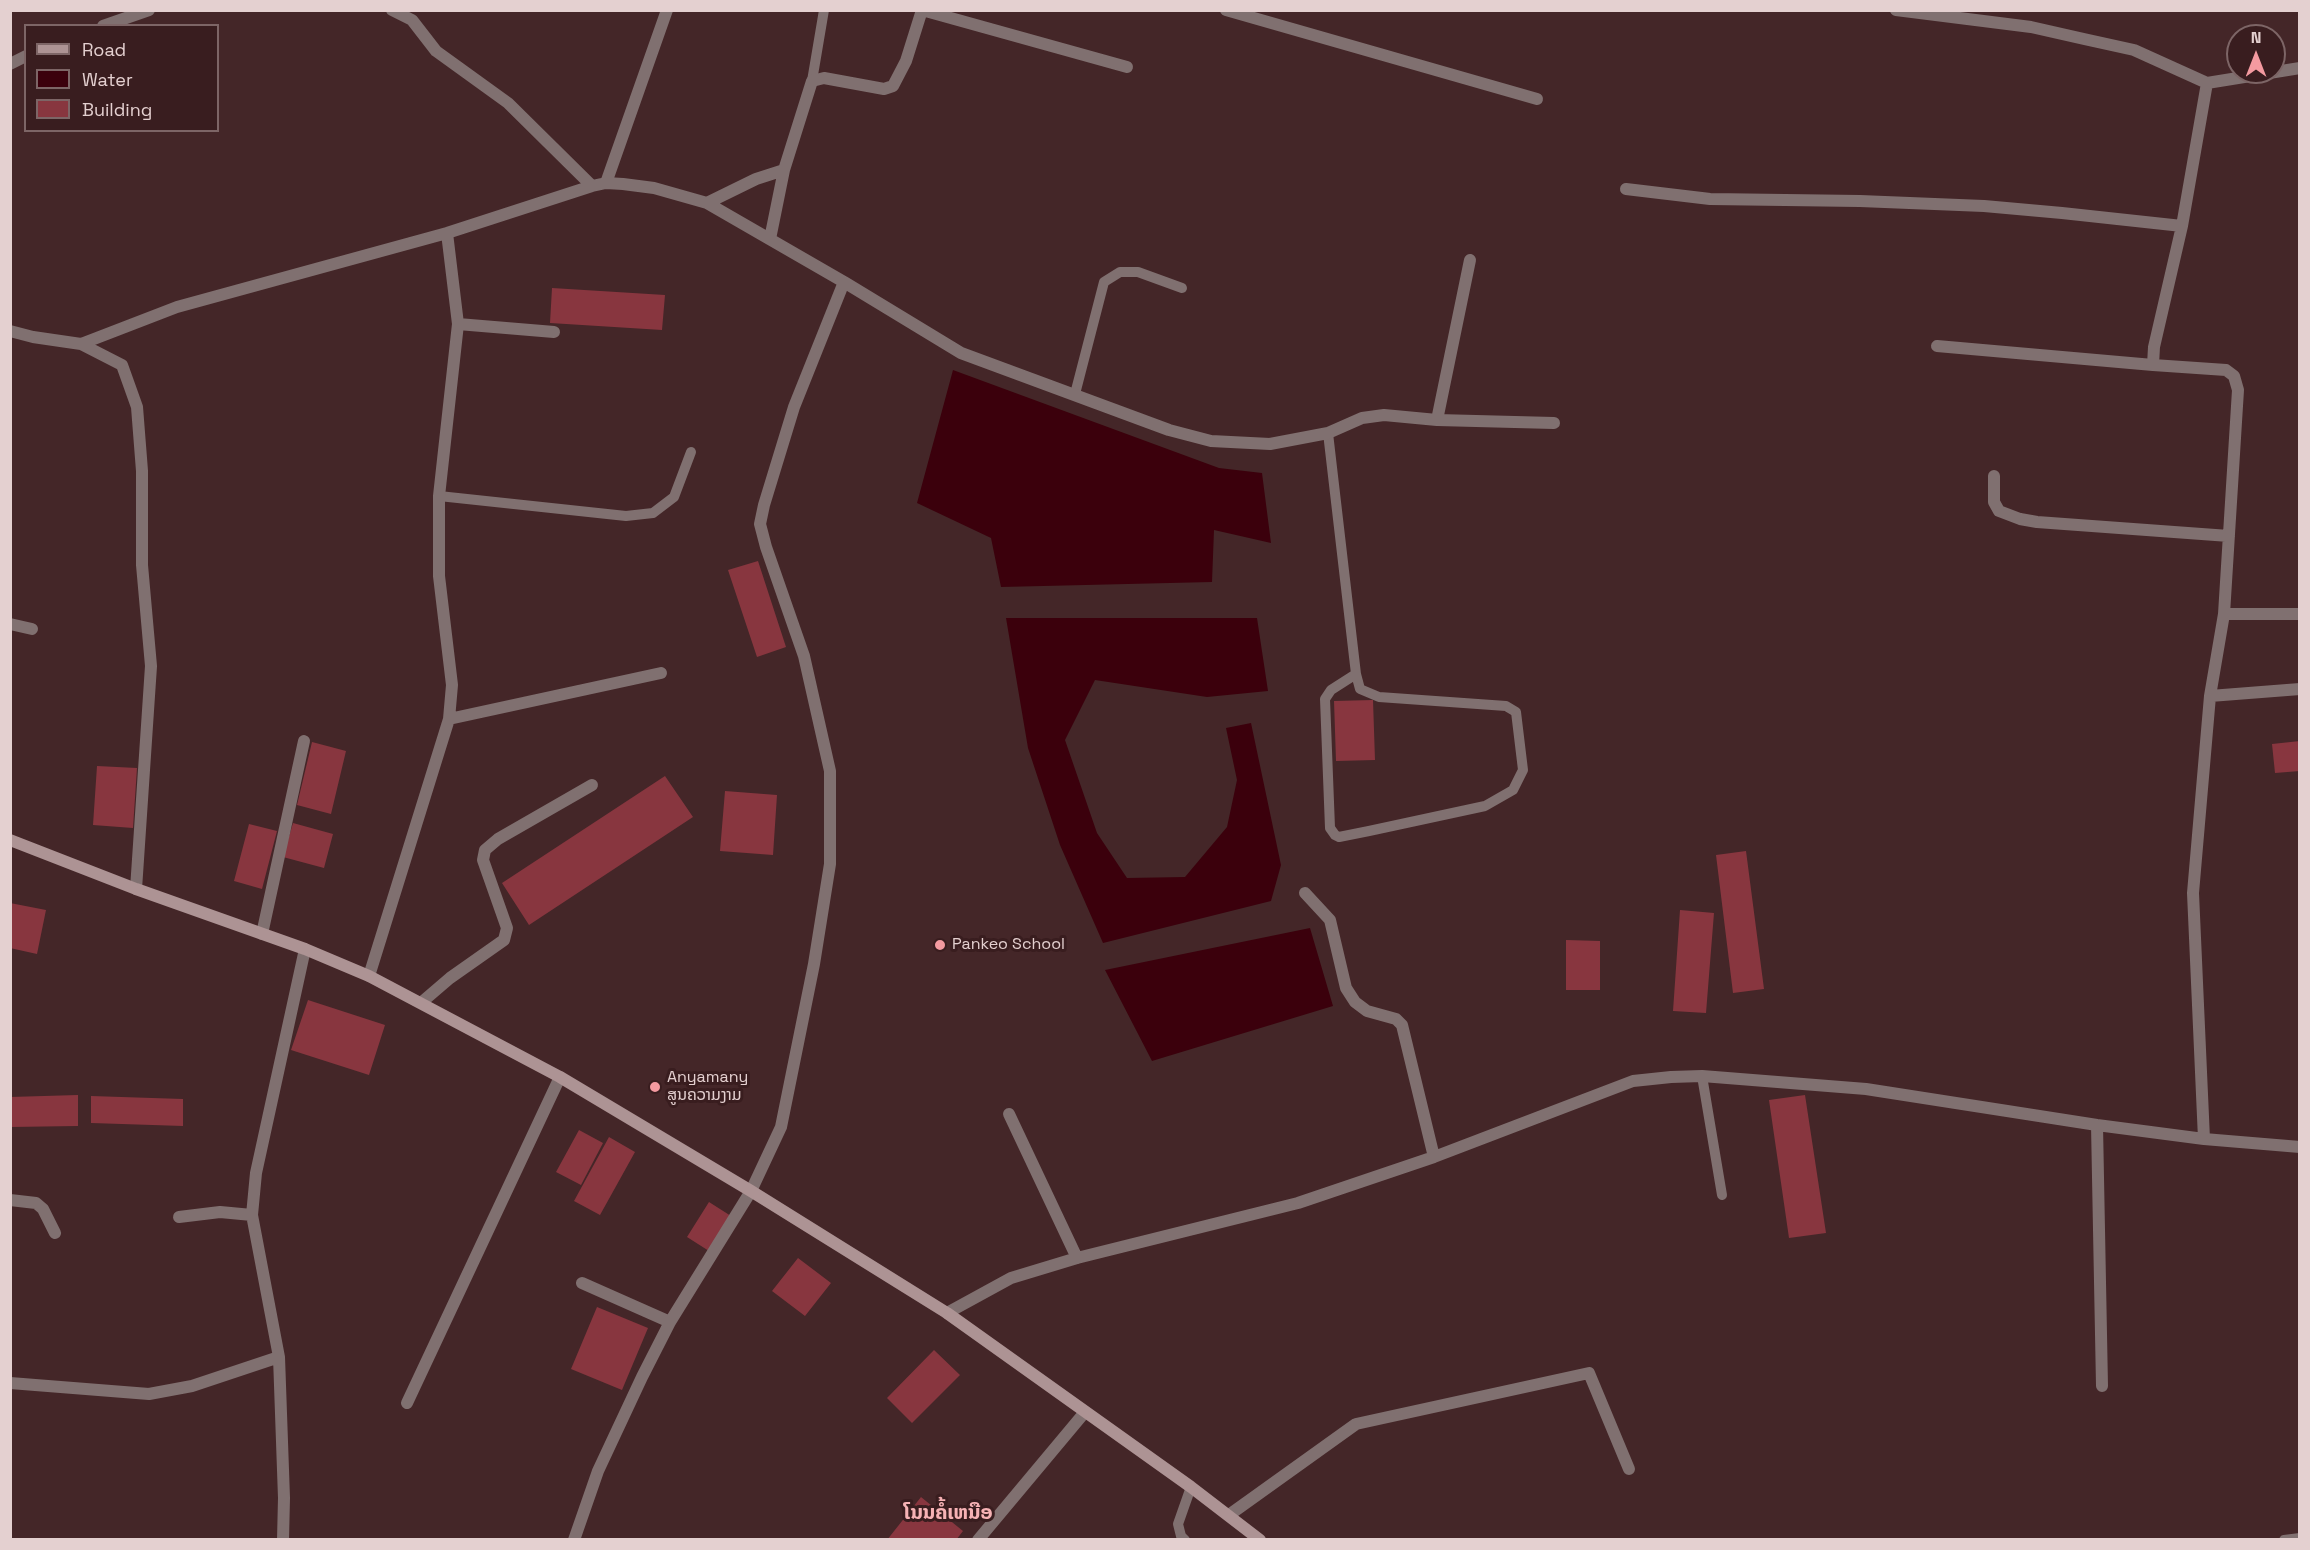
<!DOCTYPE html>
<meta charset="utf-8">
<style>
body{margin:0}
#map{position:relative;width:2310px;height:1550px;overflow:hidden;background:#442628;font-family:"Space Grotesk",sans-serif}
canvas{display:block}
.frame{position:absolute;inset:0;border:12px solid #e4d0d0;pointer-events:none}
.legend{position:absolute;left:24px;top:24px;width:195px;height:108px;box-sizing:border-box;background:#391d1f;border:2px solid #7d6566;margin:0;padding:8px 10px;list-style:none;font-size:18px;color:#e4d0d0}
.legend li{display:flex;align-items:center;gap:12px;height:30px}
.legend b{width:30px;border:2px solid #7d6566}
.north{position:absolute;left:2226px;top:24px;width:60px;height:60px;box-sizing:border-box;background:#391d1f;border:2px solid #7d6566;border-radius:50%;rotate:0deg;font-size:16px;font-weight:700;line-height:24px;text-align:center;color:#e4d0d0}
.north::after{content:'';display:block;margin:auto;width:21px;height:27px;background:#f49aa0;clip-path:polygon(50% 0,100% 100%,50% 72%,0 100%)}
</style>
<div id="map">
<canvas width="2310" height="1550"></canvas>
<div class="frame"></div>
<ul class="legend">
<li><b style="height:8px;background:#ad9394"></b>Road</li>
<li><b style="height:16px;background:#3b000c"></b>Water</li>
<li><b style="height:16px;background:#88363f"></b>Building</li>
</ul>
<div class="north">N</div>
</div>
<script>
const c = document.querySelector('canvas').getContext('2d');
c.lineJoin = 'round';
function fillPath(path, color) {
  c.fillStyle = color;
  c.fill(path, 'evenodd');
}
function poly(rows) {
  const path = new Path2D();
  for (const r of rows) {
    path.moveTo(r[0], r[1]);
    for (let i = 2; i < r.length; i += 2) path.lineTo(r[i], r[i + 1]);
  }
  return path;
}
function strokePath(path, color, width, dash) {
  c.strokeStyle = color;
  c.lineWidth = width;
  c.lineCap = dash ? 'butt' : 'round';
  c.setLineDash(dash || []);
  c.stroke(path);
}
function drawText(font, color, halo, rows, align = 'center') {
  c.font = font + ' "Space Grotesk","Noto Sans Lao",sans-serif';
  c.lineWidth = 6;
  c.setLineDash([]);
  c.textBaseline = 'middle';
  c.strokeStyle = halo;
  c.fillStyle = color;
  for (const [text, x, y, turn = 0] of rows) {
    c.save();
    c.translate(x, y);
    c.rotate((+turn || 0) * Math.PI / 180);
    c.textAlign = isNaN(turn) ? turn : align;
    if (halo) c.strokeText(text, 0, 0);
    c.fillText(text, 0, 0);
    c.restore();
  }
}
const water = poly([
 [953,370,1219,468,1262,473,1271,543,1214,530,1212,582,1001,587,991,538,917,503],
 [1006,618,1257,618,1268,691,1207,697,1095,680,1065,740,1097,833,1127,878,1185,877,1227,827,1237,780,1226,728,1251,723,1281,865,1271,901,1103,943,1060,845,1028,748],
 [1310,928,1333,1006,1152,1061,1105,970]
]);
const building = poly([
 [552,288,665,295,662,330,550,323],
 [758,561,786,647,757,657,728,570],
 [1373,700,1375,760,1336,761,1334,701],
 [2300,741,2300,771,2275,773,2272,744],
 [312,742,346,751,331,814,297,805],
 [97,766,137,768,133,828,93,825],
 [665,776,693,817,529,925,502,883],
 [725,791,777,795,773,855,720,851],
 [293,823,333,834,324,868,283,857],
 [249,824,277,831,262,889,234,881],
 [1746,851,1764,989,1733,993,1716,855],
 [10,903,46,910,37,954,10,948],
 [1680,910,1714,913,1706,1013,1673,1011],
 [1566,940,1600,941,1600,990,1566,990],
 [308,1000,385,1025,369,1075,291,1050],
 [78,1095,78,1126,10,1127,10,1097],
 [1805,1095,1826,1233,1789,1238,1769,1100],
 [91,1096,183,1099,183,1126,91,1123],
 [579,1130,603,1143,581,1185,556,1172],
 [609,1137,635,1152,600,1215,574,1201],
 [709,1202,731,1216,709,1251,687,1237],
 [798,1258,831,1283,805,1316,772,1291],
 [597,1307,648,1328,622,1390,571,1369],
 [934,1350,960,1375,912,1423,887,1398],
 [921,1497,963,1531,956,1540,887,1540]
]);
const lane = poly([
 [812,81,824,10],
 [1075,394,1104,282,1120,272,1138,272,1182,288],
 [1328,433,1356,674,1360,689,1379,697,1506,706,1516,712,1523,770,1513,790,1485,806,1369,831,1339,837,1335,835,1330,828,1325,699,1331,690,1356,674],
 [439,496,626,516,653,513,674,497,691,452],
 [1702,1076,1722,1195],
 [1185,1540,1181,1536,1178,1524,1191,1487],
 [2284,1540,2300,1538]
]);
const street = poly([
 [392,10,412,20,436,51,508,103,592,186],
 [922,10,1127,67],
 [1226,10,1537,99],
 [1896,10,2031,27,2084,39,2134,50,2207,83,2300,68],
 [103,26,149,10],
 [10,64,26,56],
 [606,183,667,10],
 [1626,189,1710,199,1860,201,1984,206,2062,213,2182,226],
 [707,203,756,179,784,170,812,81,824,78,884,89,893,86,906,61,922,10],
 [770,239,784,170],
 [458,324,554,332],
 [10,331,33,337,81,344,177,307,447,233,592,186,606,183,623,184,654,188,707,203,844,282,961,353,1169,430,1211,441,1270,444,1328,433,1362,418,1384,415,1437,420,1554,423],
 [81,344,122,365,137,407,142,471,142,565,151,666,136,889],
 [1937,346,2153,365],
 [1437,420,1470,260],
 [1994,476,1994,502,1999,511,2020,519,2037,522,2229,536],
 [2224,614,2300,614],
 [10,624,32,629],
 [2210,696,2300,689],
 [449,719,661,673],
 [1305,893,1330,920,1346,988,1355,1002,1367,1011,1396,1019,1402,1025,1434,1157],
 [262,934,304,741],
 [369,976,449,719,452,685,439,576,439,496,458,324,447,233],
 [422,1002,450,978,504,940,507,928,483,860,485,850,498,839,592,785],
 [1009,1114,1077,1258],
 [2097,1125,2102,1386],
 [2204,1139,2193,893,2210,696,2224,614,2238,390,2234,376,2226,370,2153,365,2154,347,2182,226,2207,83],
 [10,1200,36,1203,43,1209,55,1233],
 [179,1217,220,1212,252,1215],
 [582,1283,670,1322],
 [947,1313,1011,1278,1077,1258,1298,1203,1434,1157,1633,1081,1671,1077,1702,1076,1866,1089,2097,1125,2204,1139,2300,1147],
 [10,1383,149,1394,192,1386,279,1357],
 [407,1403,560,1077],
 [1229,1515,1356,1424,1589,1373,1629,1469],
 [283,1540,284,1498,279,1357,252,1215,256,1173,305,949],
 [574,1540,598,1471,642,1377,670,1322,751,1191,781,1127,814,964,830,864,830,771,804,656,766,547,760,524,764,505,794,407,844,282],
 [978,1540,1085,1412]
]);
const secondary = poly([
 [10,840,136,889,305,949,369,976,560,1077,751,1191,947,1313,1191,1487,1260,1540]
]);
const markers = [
 [940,945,6,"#f49aa0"],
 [655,1087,6,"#f49aa0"]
];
const poiNames = [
 ["Pankeo School",952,945],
 ["Anyamany",667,1078],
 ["ສູນຄວາມງາມ",667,1096]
];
const quarterNames = [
 ["ໂນນຄໍ້ເຫນືອ",948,1514]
];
fillPath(water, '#3b000c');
fillPath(building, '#88363f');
strokePath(lane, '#807070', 10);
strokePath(street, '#807070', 12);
strokePath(secondary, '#ad9394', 12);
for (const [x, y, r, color] of markers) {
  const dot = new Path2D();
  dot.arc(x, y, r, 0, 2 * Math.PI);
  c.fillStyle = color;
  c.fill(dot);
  strokePath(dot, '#391d1f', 2);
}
drawText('16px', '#e4d0d0', '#391d1f', poiNames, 'left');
drawText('bold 20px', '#f6b2b5', '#391d1f', quarterNames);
</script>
